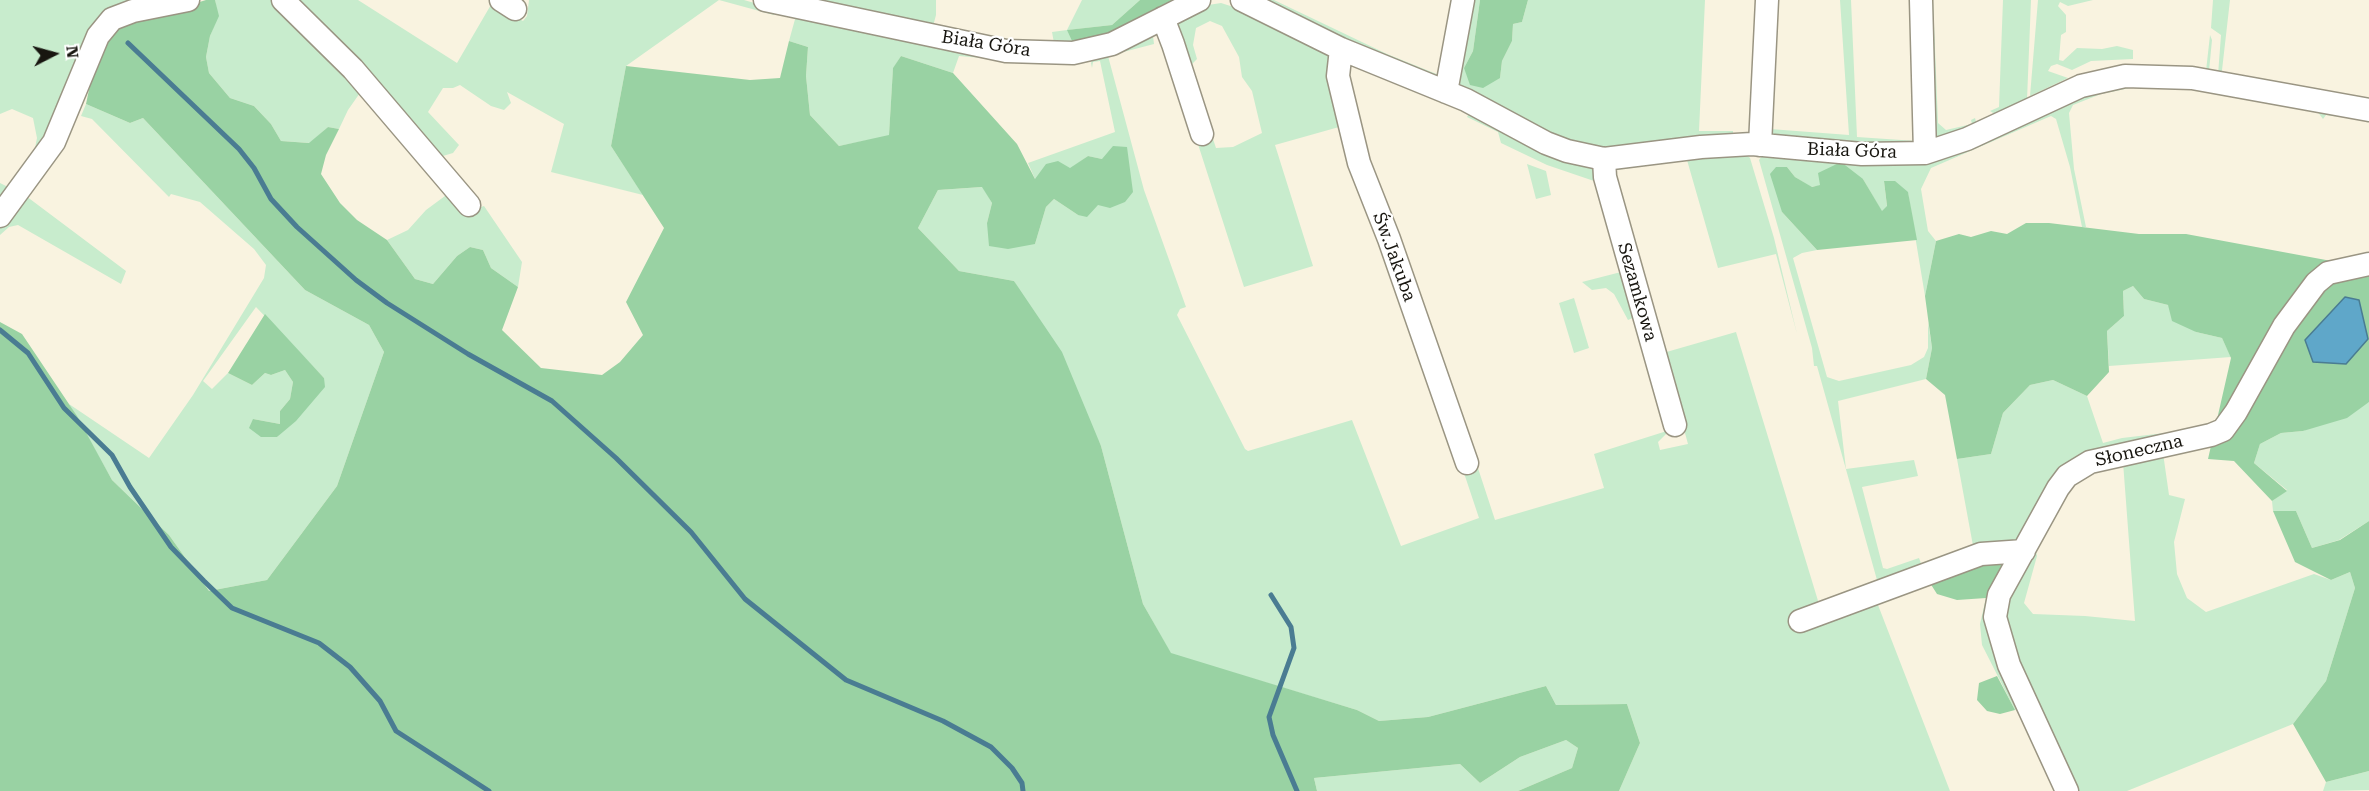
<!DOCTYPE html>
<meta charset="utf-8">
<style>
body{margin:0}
#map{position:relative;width:2369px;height:791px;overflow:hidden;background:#f9f3e0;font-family:"Roboto Serif",serif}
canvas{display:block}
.north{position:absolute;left:24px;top:24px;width:60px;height:60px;-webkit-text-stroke:4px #fff;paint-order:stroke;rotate:84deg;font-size:16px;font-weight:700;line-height:24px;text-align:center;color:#181610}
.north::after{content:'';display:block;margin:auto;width:21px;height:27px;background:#181610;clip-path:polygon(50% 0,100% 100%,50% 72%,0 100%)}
</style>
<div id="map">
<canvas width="2369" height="791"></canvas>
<div class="north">N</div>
</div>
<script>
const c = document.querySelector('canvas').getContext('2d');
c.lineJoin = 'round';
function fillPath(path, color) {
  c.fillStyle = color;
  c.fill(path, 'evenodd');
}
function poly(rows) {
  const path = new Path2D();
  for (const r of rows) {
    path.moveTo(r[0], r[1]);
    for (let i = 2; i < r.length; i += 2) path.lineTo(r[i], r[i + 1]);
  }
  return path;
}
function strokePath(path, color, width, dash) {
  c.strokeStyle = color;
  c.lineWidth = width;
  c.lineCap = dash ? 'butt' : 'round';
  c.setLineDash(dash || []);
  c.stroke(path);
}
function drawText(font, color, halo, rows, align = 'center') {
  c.font = font + ' "Roboto Serif",serif';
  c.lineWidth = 4.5;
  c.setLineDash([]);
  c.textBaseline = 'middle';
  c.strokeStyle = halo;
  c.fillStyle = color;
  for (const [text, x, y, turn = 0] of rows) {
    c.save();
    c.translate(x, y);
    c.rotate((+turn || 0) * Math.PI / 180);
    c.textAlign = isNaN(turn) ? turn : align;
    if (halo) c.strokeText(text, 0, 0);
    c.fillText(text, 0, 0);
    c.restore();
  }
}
const green = poly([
 [0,0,173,0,111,14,97,25,64,109,44,149,0,209,0,183,10,188,33,158,37,138,33,118,12,109,0,114],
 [215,0,279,0,295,15,402,132,469,211,484,206,522,262,518,287,491,268,483,250,470,247,457,256,433,284,415,279,387,240,408,230,426,210,445,196,446,191,400,132,362,90,348,110,339,129,328,127,310,143,281,141,271,124,254,106,230,98,209,73,206,57,210,36,218,16],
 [291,0,358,0,457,63,492,3,523,21,527,16,529,0,744,0,775,9,774,15,719,0,626,66,611,146,643,195,551,172,564,124,507,92,511,103,504,110,491,106,460,85,453,88,443,88,428,112,459,145,453,153,436,158],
 [796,0,936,0,936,15,932,30],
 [1082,0,1140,0,1112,25,1068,30,1101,42,1054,43,1052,32,1067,30],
 [1252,0,1274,0,1387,54,1439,75,1437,82],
 [1470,0,1480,0,1473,51,1464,68,1500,78,1502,61,1512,41,1513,24,1522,22,1528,0,1705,0,1699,131,1733,131,1733,135,1625,153,1575,149,1459,87],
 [1840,0,1851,0,1857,137,1916,141,1912,145,1774,140,1770,129,1849,135],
 [1925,0,1933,0,1938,123,1946,130,1972,124,1971,120,1975,118,1976,122,1934,142],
 [2003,0,2031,0,2027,100,2082,76,2112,68,2165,67,2206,71,2210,35,2212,40,2209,71,2206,74,2170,70,2132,70,2097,75,2000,117,1990,111,1999,107],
 [2038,0,2093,0,2068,6,2060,2,2058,6,2066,15,2066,32,2061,35,2059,60,2063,61,2077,48,2102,49,2117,46,2133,50,2133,59,2091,61,2072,70,2057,64,2051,66,2048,71,2068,78,2030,96],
 [2213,0,2230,0,2221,79,2218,75,2221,35,2211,28],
 [1221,3,1243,10,1332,50,1339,127,1275,145,1313,266,1244,287,1167,48,1207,121,1216,148,1233,147,1262,133,1252,91,1242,77,1239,57,1222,26,1210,21,1196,28,1193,45,1197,59,1190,66,1173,25,1202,6],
 [797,12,857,26,895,40,947,46,1018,61,959,56,953,73,901,56,893,69,889,136,839,146,810,115,806,76,808,47,789,41],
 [1153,36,1154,44,1108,56,1144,190,1186,307,1180,309,1177,315,1245,449,1248,451,1352,420,1401,546,1479,518,1460,461,1475,459,1495,520,1604,488,1594,454,1670,430,1658,442,1660,450,1688,444,1663,353,1736,332,1819,604,1975,564,1878,605,1950,791,1619,791,1640,743,1627,704,1556,705,1546,686,1428,717,1379,721,1357,710,1171,654,1143,604,1101,446,1014,281,959,271,918,228,938,190,983,187,992,203,987,223,1035,244,1046,207,1054,199,1078,215,1102,159,1088,156,1070,169,1035,179,1028,163,1115,132,1100,61,1093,62,1092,68,1091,63,1093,58],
 [2164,81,2369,117,2369,121,2326,115,2323,119,2317,111,2194,90,2157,86,2130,88,2101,94,2073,105,2069,113,2074,169,2086,227,2082,227,2070,167,2056,119,2051,116,1931,168,1921,189,1928,231,1936,241,1925,296,1908,193,1884,181,1887,207,1882,212,1863,179,1811,187,1795,177,1787,167,1782,212,1817,250,1802,253,1793,258,1827,377,1839,381,1911,365,1924,357,1928,348,1928,322,1932,348,1926,379,1838,401,1846,469,1914,460,1918,476,1862,487,1883,568,1887,569,1919,558,1922,566,1877,580,1817,366,1814,366,1812,348,1759,160,1762,156,1896,159,2088,92],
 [86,104,130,123,143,118,305,290,369,325,384,352,337,486,267,580,209,591,169,535,112,480,69,404,149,458,193,395,264,278,266,265,254,249,200,202,171,194,169,197,92,119,81,116],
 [256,307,324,378,277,437,253,419,280,424,280,411,290,399,293,382,285,370,271,375,265,373,252,385,228,373,212,389,203,381],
 [1470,111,1591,164,1598,171,1607,224,1594,181,1547,165,1501,143,1498,132,1467,117],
 [1724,150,1743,151,1750,158,1774,238,1797,334,1776,254,1718,268,1687,160,1616,170,1614,179,1629,239,1627,239,1611,178,1616,164,1691,152],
 [1527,164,1546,171,1551,195,1536,199],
 [26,196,126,271,121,284,18,225,9,227,0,235,0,225],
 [1621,272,1635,317,1628,320,1614,294,1606,288,1592,290,1582,282],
 [2133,286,2144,299,2168,305,2196,332,2222,338,2231,357,2109,366,2107,331,2124,316,2123,291],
 [1574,298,1589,348,1574,353,1559,303],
 [2053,380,2087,396,2103,443,2122,438,2182,431,2216,421,2215,426,2099,451,2019,544,1974,551,1957,459,1991,454,2003,413,2030,385],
 [2369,402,2369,521,2339,540,2312,548,2296,511,2273,511,2272,501,2287,490,2254,463,2260,444,2281,433,2303,431],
 [2163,453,2169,495,2185,499,2174,542,2177,574,2187,598,2206,612,2314,574,2331,580,2350,572,2355,588,2326,681,2293,724,2127,791,2072,791,2009,650,2004,594,2034,542,2037,556,2024,603,2033,614,2085,616,2135,621,2123,462],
 [1994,591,2020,706,2015,710,1982,645,1980,624,1986,598],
 [1566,740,1578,748,1572,768,1518,791,1317,791,1314,778,1460,764,1480,783,1520,757],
 [2369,771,2369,790,2323,791,2326,782]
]);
const forest = poly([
 [206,0,215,0,219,16,210,36,206,57,209,73,230,98,254,106,271,124,281,141,309,143,328,127,339,129,326,155,321,174,340,203,357,220,387,240,415,279,433,284,457,256,470,247,483,250,491,268,518,287,502,330,541,368,602,375,620,362,643,335,626,302,664,228,611,146,626,66,750,80,780,78,789,41,808,47,806,76,810,115,839,146,889,135,893,68,901,56,953,73,1017,144,1035,179,1046,164,1058,161,1070,168,1088,156,1102,159,1113,146,1127,147,1133,192,1125,202,1110,208,1098,205,1087,217,1078,215,1054,199,1046,207,1035,244,1008,249,989,246,987,223,992,203,982,187,938,190,918,228,959,271,1014,281,1062,352,1101,446,1143,604,1171,653,1357,710,1379,721,1428,717,1546,686,1556,705,1627,704,1640,743,1619,791,1518,791,1572,768,1578,748,1566,740,1520,757,1480,783,1460,764,1314,778,1317,791,0,791,0,322,22,334,77,416,112,480,169,535,209,591,267,580,337,486,384,352,369,325,305,290,143,118,130,123,86,104,96,56,109,30],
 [1140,0,1178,0,1116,35,1073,43,1067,30,1112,25],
 [1480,0,1528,0,1522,22,1513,24,1512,41,1502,61,1500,78,1483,88,1470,85,1464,68,1473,51],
 [1841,162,1863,179,1882,211,1887,206,1884,181,1895,181,1908,192,1917,240,1817,250,1782,212,1770,174,1776,167,1787,167,1795,177,1812,187,1820,185,1818,173],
 [2026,223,2049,223,2139,234,2186,234,2369,268,2369,402,2347,418,2303,431,2281,433,2260,444,2254,463,2287,491,2272,501,2234,461,2208,459,2231,358,2222,338,2196,332,2172,321,2168,305,2144,299,2133,286,2123,291,2124,316,2107,331,2109,372,2087,396,2053,380,2030,385,2003,413,1991,454,1957,459,1945,395,1926,379,1932,348,1925,296,1936,241,1959,234,1971,237,1991,231,2007,234],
 [265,314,324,378,325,387,296,421,277,437,261,437,249,428,253,419,280,424,280,411,290,399,293,382,285,370,271,375,265,373,252,385,228,373],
 [2273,511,2296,511,2312,548,2340,540,2369,521,2369,771,2326,782,2293,724,2326,681,2355,588,2350,572,2331,580,2295,562],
 [2009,558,1994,591,1986,598,1957,600,1937,594,1930,583,1975,564],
 [1997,676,2015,710,2000,714,1987,711,1977,700,1979,683]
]);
const water = poly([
 [2345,297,2359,300,2368,339,2346,364,2313,362,2305,340,2345,297]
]);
const stream = poly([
 [128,43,239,149,254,168,271,199,297,227,356,280,387,303,468,354,552,401,616,458,691,532,745,599,846,680,943,721,991,747,1012,768,1022,783,1023,791],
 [0,330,28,353,64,408,112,455,130,487,171,547,204,581,232,608,319,643,350,667,380,701,396,731,489,791],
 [1271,595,1291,627,1294,648,1269,717,1273,735,1297,791]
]);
const minor = poly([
 [283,0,353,69,469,205],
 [501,0,515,9],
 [765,0,1006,51,1073,53,1112,44,1199,0],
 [1242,0,1341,49,1466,100,1546,143,1567,151,1604,159,1701,147,1752,144,1862,154,1925,153,1967,139,2081,86,2125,76,2192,78,2369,110],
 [1921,0,1925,153],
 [1163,18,1173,44,1202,134],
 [1341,49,1338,76,1359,163,1389,239,1467,463],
 [1446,92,1463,0],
 [1760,145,1767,0],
 [1604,159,1605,177,1675,425],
 [0,216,54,142,98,36,112,19,133,11,188,0],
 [1800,621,1981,554,2024,551],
 [2067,791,2009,665,1995,617,1999,595,2058,488,2067,476,2090,462,2211,435,2223,430,2236,412,2284,326,2316,283,2328,273,2369,264]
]);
const streetNames = [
 ["Biała Góra",986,44,9],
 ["Biała Góra",1852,151,2],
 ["Św.Jakuba",1394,257,70],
 ["Sezamkowa",1637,292,74],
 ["Słoneczna",2139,451,-13]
];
fillPath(green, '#c8eccd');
fillPath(forest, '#99d2a3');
fillPath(water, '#5fa7c9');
strokePath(water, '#4a7c92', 1.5);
strokePath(stream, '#4a7c92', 5);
strokePath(minor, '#9a9583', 25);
strokePath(minor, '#fff', 22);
drawText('18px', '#181610', '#fff', streetNames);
</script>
